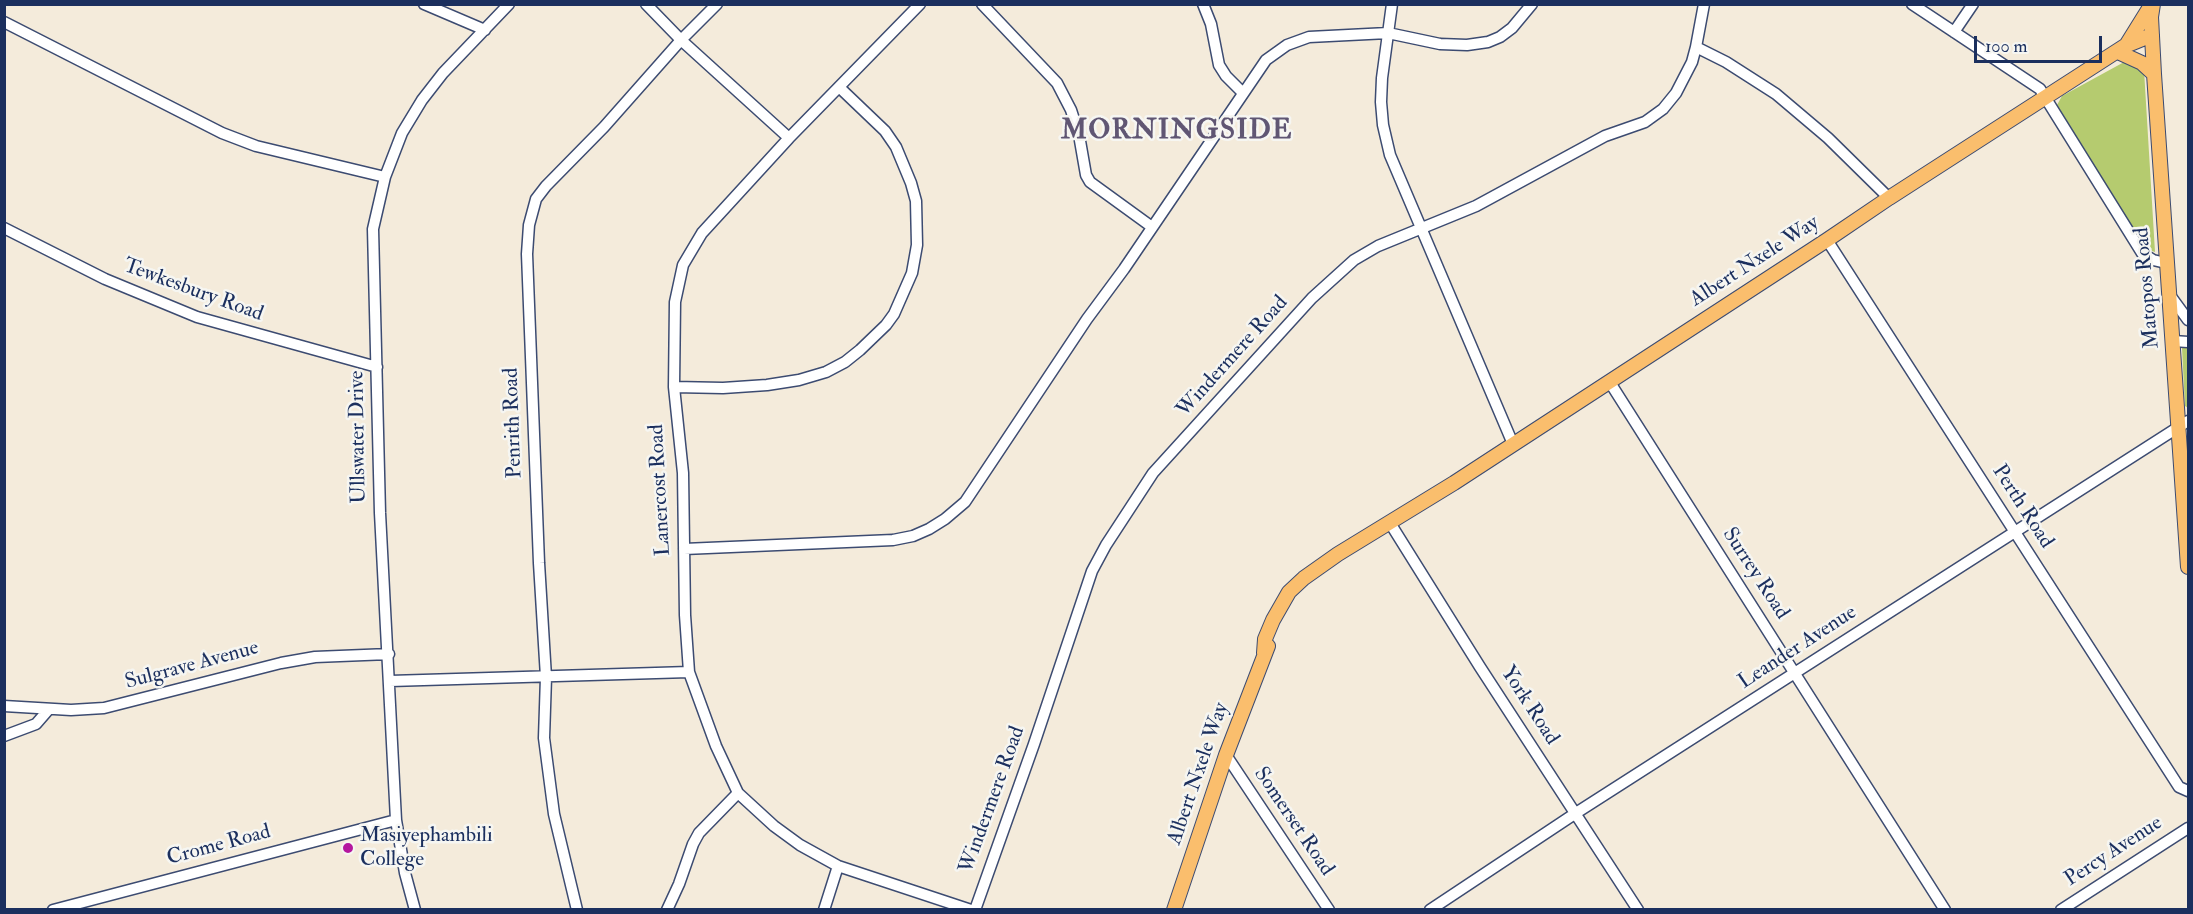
<!DOCTYPE html>
<style>
body{margin:0}
#map{position:relative;width:2193px;height:914px;overflow:hidden;background:#f4ebdb;font-family:"IM FELL Double Pica",serif}
canvas{display:block}
.frame{position:absolute;inset:0;border:6px solid #1b2f5e;pointer-events:none}
.scale{position:absolute;left:1974px;top:36px;width:128px;height:27px;box-sizing:border-box;border:3px solid #1b2f5e;border-top:0;padding-left:8px;font-size:18px;line-height:21px;white-space:nowrap;color:#1b2f5e;-webkit-text-stroke:4px #f6f6f2;paint-order:stroke}
</style>
<div id="map">
<canvas width="2193" height="914"></canvas>
<div class="frame"></div>
<div class="scale">100 m</div>
</div>
<script>
const c = document.querySelector('canvas').getContext('2d');
c.lineJoin = 'round';
function fillPath(path, color) {
  c.fillStyle = color;
  c.fill(path, 'evenodd');
}
function poly(rows) {
  const path = new Path2D();
  for (const r of rows) {
    path.moveTo(r[0], r[1]);
    for (let i = 2; i < r.length; i += 2) path.lineTo(r[i], r[i + 1]);
  }
  return path;
}
function strokePath(path, color, width, dash) {
  c.strokeStyle = color;
  c.lineWidth = width;
  c.lineCap = dash ? 'butt' : 'round';
  c.setLineDash(dash || []);
  c.stroke(path);
}
function drawText(font, color, halo, rows, align = 'center') {
  c.font = font + ' "IM FELL Double Pica",serif';
  c.lineWidth = 5;
  c.setLineDash([]);
  c.textBaseline = 'middle';
  c.strokeStyle = halo;
  c.fillStyle = color;
  for (const [text, x, y, turn = 0] of rows) {
    c.save();
    c.translate(x, y);
    c.rotate((+turn || 0) * Math.PI / 180);
    c.textAlign = isNaN(turn) ? turn : align;
    if (halo) c.strokeText(text, 0, 0);
    c.fillText(text, 0, 0);
    c.restore();
  }
}
const green = poly([
 [2126,61,2144,70,2155,252,2146,249,2057,105,2062,96],
 [2182,348,2188,348,2188,408,2185,406]
]);
const minor = poly([
 [424,4,485,30],
 [646,4,681,40,789,138],
 [920,4,789,138,702,233,683,265,675,302,674,387,683,473,685,615,689,672,716,746,738,793,774,826,800,845,838,866,971,910],
 [982,4,1057,83,1071,110,1079,135,1086,175,1090,182,1152,227],
 [1203,4,1211,24,1219,65,1226,76,1243,93],
 [1392,4,1382,78,1381,102,1383,125,1390,155,1513,444],
 [1912,4,2040,89,2142,253,2153,260,2166,263],
 [4,22,222,133,256,146,385,177],
 [1954,32,1973,4],
 [1696,47,1726,62,1776,94,1828,138,1889,198],
 [4,228,105,279,197,317,377,367],
 [1827,240,2179,787,2188,791],
 [2169,294,2188,320],
 [2173,341,2188,342],
 [1609,381,1945,910],
 [674,387,723,388,767,385,799,380,826,372,845,362,860,350,886,325,894,314,912,273,917,245,916,201,911,183,896,147,885,131,840,88],
 [1390,523,1480,667,1638,910],
 [684,549,893,540,913,536,929,529,945,519,965,502,1087,319,1124,269,1266,60,1287,45,1309,37,1388,33,1440,44,1467,45,1488,42,1500,37,1512,28,1532,4],
 [390,681,689,672],
 [4,706,71,710,104,708,281,663,315,657,389,654],
 [4,736,36,724,49,709],
 [1226,755,1329,910],
 [53,910,396,820],
 [415,910,405,873,396,820,380,513,373,229,385,177,402,133,422,100,443,73,509,4],
 [577,910,554,814,544,738,546,677,539,563,527,254,529,225,536,199,546,186,604,127,681,40,717,4],
 [667,910,679,884,693,844,699,833,738,793],
 [824,910,838,866],
 [975,910,1034,744,1092,571,1106,545,1153,473,1312,298,1354,260,1378,246,1476,206,1605,136,1645,122,1663,109,1676,93,1692,62,1696,47,1704,4],
 [1430,910,1576,813,2188,421],
 [2061,910,2188,828]
]);
const major = poly([
 [2153,4,2151,17,2154,74,2188,567],
 [2127,44,2150,7],
 [2120,53,2142,63,2154,74],
 [1264,653,1265,639,1273,620,1289,592,1304,578,1338,554,1454,483,1827,240,1889,198,2125,46,2152,35],
 [1174,910,1226,755,1268,646]
]);
const markers = [
 [348,848,6,"#b5179e"]
];
const streetNames = [
 ["Albert Nxele Way",1755,262,-33],
 ["Matopos Road",2148,288,-95],
 ["Tewkesbury Road",193,291,20],
 ["Windermere Road",1233,357,-48],
 ["Penrith Road",514,423,-92],
 ["Ullswater Drive",359,437,-91],
 ["Lanercost Road",661,490,-93],
 ["Perth Road",2022,507,57],
 ["Surrey Road",1755,574,57],
 ["Leander Avenue",1798,648,-33],
 ["Sulgrave Avenue",192,666,-15],
 ["York Road",1529,706,57],
 ["Albert Nxele Way",1199,774,-71],
 ["Windermere Road",993,800,-70],
 ["Somerset Road",1293,822,56],
 ["Crome Road",219,846,-15],
 ["Percy Avenue",2114,852,-33]
];
const poiNames = [
 ["Masiyephambili",360,836],
 ["College",360,860]
];
const districtNames = [
 ["MORNINGSIDE",1177,132]
];
fillPath(green, '#b5cb6f');
strokePath(minor, '#3c4b71', 13);
strokePath(major, '#3c4b71', 16);
strokePath(minor, '#fff', 10);
strokePath(major, '#fabe6d', 14);
for (const [x, y, r, color] of markers) {
  const dot = new Path2D();
  dot.arc(x, y, r, 0, 2 * Math.PI);
  c.fillStyle = color;
  c.fill(dot);
  strokePath(dot, '#f6f6f2', 2);
}
drawText('21px', '#1b2f5e', '#f6f6f2', streetNames);
drawText('21px', '#1b2f5e', '#f6f6f2', poiNames, 'left');
c.letterSpacing = '1.5px';
drawText('bold 27px', '#605673', '#f6f6f2', districtNames);
c.letterSpacing = '0px';
</script>
